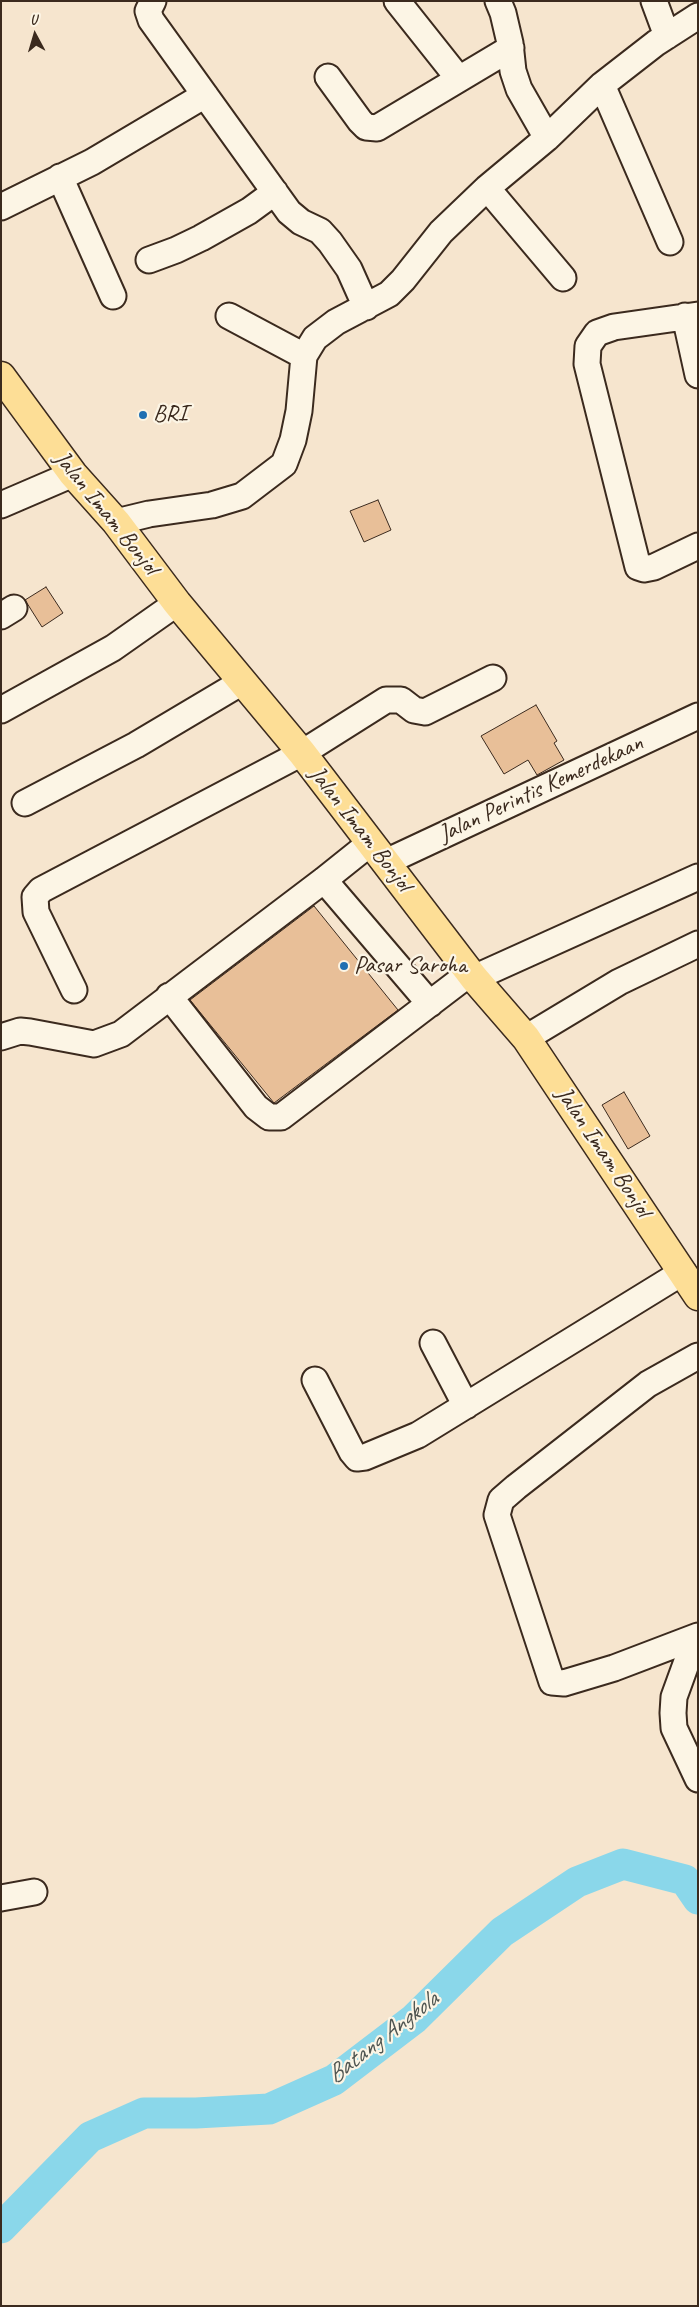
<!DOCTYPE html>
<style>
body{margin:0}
#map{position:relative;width:699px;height:2307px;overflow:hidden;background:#f6e5ce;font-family:Caveat,sans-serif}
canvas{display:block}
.frame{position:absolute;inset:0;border:2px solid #3b2a1e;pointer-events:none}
.north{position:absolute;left:10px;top:10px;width:50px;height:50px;-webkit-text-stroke:4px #fcf5e5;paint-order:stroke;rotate:354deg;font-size:14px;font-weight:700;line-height:20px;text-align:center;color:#3b2a1e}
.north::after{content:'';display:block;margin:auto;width:18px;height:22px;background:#3b2a1e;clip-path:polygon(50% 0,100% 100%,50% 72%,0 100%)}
</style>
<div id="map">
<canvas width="699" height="2307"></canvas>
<div class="frame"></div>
<div class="north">U</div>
</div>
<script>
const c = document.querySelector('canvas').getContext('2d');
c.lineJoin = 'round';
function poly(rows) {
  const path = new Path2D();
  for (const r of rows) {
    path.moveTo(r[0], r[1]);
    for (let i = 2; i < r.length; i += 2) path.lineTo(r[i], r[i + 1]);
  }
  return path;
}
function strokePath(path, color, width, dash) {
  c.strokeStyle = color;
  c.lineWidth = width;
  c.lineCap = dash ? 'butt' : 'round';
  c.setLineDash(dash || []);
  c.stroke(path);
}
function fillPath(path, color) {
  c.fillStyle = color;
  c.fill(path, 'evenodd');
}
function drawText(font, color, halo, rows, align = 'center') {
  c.font = font + ' Caveat,sans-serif';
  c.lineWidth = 4.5;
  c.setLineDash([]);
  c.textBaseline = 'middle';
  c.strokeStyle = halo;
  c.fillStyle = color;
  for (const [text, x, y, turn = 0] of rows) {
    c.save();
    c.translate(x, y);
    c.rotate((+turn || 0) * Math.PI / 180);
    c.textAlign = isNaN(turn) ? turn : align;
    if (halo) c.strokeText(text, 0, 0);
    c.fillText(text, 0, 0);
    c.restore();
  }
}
const river = poly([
 [1,2228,90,2137,144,2113,196,2113,269,2109,334,2080,414,2019,502,1932,577,1882,623,1864,685,1880,698,1899]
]);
const building = poly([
 [378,500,391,530,364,542,350,511,378,500],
 [46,587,63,613,42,627,25,600,46,587],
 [536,705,557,741,554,743,564,760,537,775,528,760,504,774,481,736,536,705],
 [314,906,398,1010,274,1103,190,1000,314,906],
 [624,1092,650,1136,628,1149,602,1105,624,1092]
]);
const minor = poly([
 [153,1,148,11,151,20,289,212,301,222,320,231,330,242,349,269,366,307],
 [397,1,459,79],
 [498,1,503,13,510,43,513,71,519,89,547,138],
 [654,1,667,36],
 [328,77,360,121,366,127,377,128,511,48],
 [602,85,670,242],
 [60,177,113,296],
 [487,188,563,278],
 [1,207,92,162,205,95],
 [149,260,176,250,201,238,249,211,275,192],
 [698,315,614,327,597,333,588,346,587,364,638,567,644,569,654,567,698,546],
 [229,316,304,356],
 [685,316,698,375],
 [1,505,73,474],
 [116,522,149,514,212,505,242,496,284,464,293,440,299,411,304,356,315,338,336,322,389,294,403,280,441,232,487,188,547,138,602,85,656,43,698,16],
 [1,616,14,608],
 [1,710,113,648,177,603],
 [25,803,136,745,242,682],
 [386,862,698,716],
 [324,880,430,1004],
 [474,978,698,877],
 [74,990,36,912,35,897,41,890,302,753,386,700,401,700,414,710,425,712,493,678],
 [169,996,256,1107,269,1117,281,1117,470,973],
 [1,1037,20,1031,30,1032,94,1044,121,1034,324,880,369,844],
 [526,1038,619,982,698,944],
 [433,1343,466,1406],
 [698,1356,648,1384,516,1487,501,1500,497,1515,552,1682,564,1683,614,1668,698,1636],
 [315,1380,352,1452,357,1458,365,1457,418,1435,683,1272],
 [698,1642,686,1664,674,1697,673,1713,674,1728,698,1779],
 [1,1898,34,1892]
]);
const highway = poly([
 [1,376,73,474,116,522,177,603,302,753,474,978,526,1038,698,1296]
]);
const markers = [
 [143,415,5,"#1f6fb2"],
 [344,966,5,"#1f6fb2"]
];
const poiNames = [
 ["BRI",153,415],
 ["Pasar Saroha",354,966]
];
const streetNames = [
 ["Jalan Imam Bonjol",106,513,51],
 ["Jalan Perintis Kemerdekaan",541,789,-25],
 ["Jalan Imam Bonjol",360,829,52],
 ["Jalan Imam Bonjol",603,1152,56]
];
const waterNames = [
 ["Batang Angkola",383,2038,-38]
];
strokePath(river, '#8ad7ea', 31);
fillPath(building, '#e8bf98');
strokePath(building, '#3b2a1e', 1);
strokePath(minor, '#3b2a1e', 29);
strokePath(highway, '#3b2a1e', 31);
strokePath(minor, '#fcf5e5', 25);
strokePath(highway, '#fdde96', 28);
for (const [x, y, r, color] of markers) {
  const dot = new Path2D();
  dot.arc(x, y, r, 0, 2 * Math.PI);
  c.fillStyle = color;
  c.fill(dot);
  strokePath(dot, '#fcf5e5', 2);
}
drawText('24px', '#3b2a1e', '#fcf5e5', poiNames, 'left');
drawText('24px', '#3b2a1e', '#fcf5e5', streetNames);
drawText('italic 25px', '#4f5551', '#fcf5e5', waterNames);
</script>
